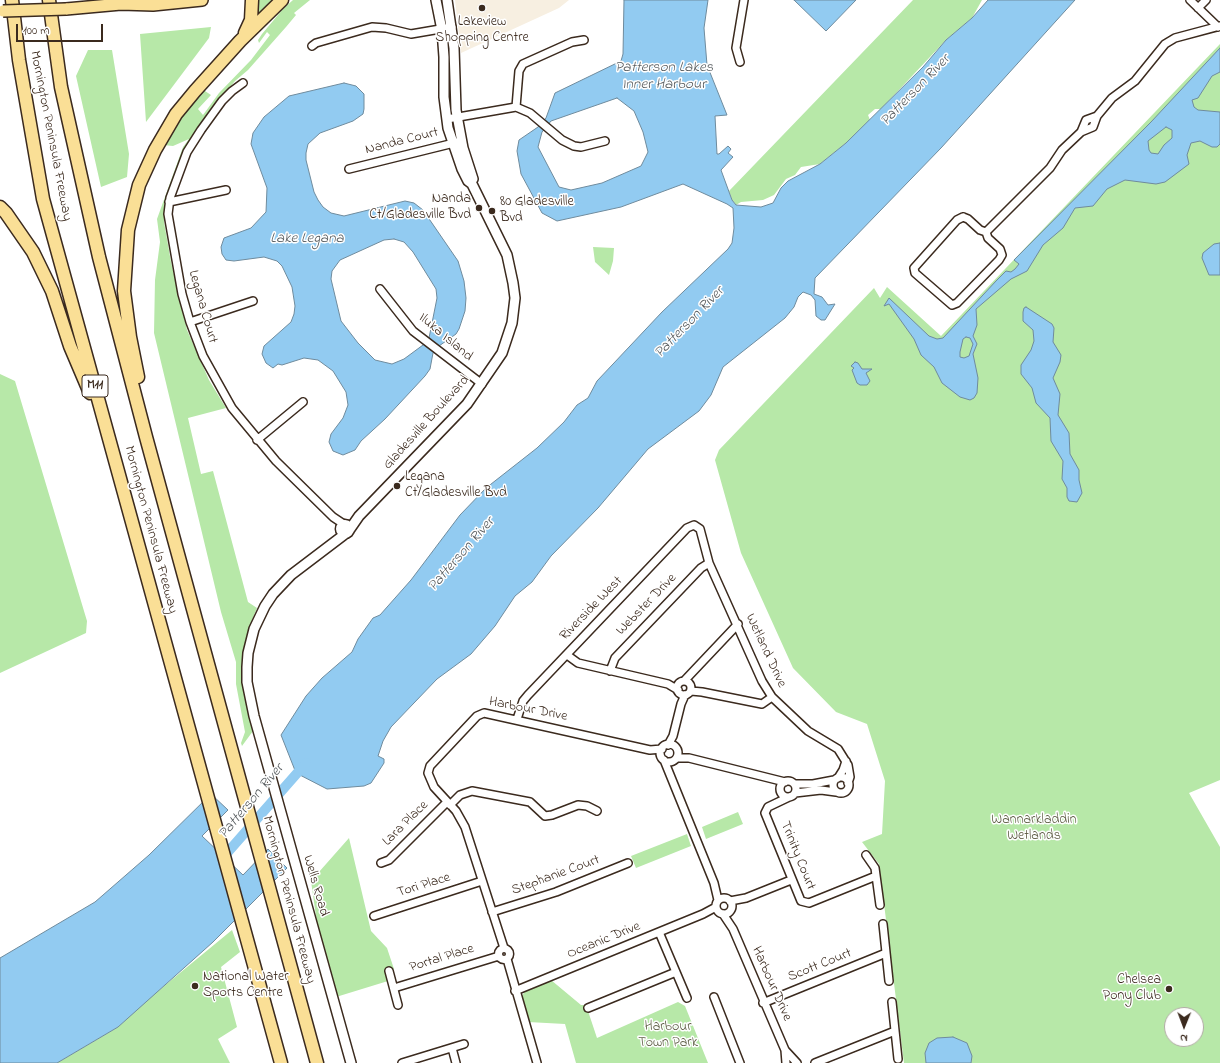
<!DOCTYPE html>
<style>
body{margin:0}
#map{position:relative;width:1220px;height:1063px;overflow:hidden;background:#fff;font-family:"Indie Flower",sans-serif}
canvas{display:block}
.north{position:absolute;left:1164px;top:1007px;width:40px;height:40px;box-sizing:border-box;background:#fff;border:1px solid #b1aaa5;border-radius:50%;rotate:181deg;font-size:11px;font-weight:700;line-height:16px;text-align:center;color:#3b2a1e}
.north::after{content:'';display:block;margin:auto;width:14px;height:18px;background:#3b2a1e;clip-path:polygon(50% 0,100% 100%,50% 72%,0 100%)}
.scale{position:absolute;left:16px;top:24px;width:87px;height:18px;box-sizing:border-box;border:2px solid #3b2a1e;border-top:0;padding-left:5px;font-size:12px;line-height:14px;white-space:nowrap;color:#3b2a1e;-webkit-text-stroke:3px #fff;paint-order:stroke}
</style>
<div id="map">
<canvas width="1220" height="1063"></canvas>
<div class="north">N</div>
<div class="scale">100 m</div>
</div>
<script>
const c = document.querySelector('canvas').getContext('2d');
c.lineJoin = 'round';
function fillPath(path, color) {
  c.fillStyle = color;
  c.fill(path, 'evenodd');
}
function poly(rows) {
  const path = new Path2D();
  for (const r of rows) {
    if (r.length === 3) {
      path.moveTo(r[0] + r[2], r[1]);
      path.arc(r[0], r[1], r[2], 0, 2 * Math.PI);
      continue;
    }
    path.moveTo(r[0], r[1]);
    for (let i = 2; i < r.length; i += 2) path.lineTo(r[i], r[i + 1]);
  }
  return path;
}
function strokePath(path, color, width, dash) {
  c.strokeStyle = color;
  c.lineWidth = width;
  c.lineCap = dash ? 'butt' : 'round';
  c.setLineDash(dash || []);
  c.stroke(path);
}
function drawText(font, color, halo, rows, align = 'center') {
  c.font = font + ' "Indie Flower",sans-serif';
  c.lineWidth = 3;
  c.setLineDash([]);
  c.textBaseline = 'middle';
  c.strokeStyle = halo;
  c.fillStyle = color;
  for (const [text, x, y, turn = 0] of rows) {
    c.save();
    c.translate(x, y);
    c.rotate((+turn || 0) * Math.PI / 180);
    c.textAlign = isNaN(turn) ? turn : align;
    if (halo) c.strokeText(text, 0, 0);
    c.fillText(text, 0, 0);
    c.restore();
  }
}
const built = poly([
 [455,0,569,0,559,8,461,53]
]);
const green = poly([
 [255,0,279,0,256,22],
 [293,0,310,0,294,13,296,15,286,27,248,70,235,81,209,112,187,146,167,195,164,207,164,222,171,262,187,330,209,380,226,408,188,418,201,474,213,471,248,602,257,608,249,627,243,651,242,675,244,695,253,731,242,746,241,743,245,732,236,684,236,662,221,612,154,333,155,280,160,242,157,219,183,147,189,139,173,146,163,145,177,120,202,89,211,95,198,109,203,115,219,93,251,60,270,35,267,32,259,43,258,40,262,34,283,9],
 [913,0,982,0,972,18,946,40,881,109,875,109,868,115,870,120,846,143,820,164,801,167,795,175,786,179,774,195,763,200,741,202,736,205,732,200,729,191],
 [211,27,209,38,146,122,140,34],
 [1220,44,1220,780,1189,793,1220,847,1220,1063,904,1063,879,864,862,842,882,834,885,781,867,724,836,712,793,668,741,553,715,460,719,450,874,288,880,298,887,287,941,336],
 [1172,1015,1196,1015,1196,1039,1172,1039],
 [88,50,112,50,129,154,127,177,101,187,76,76],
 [593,247,614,248,613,261,609,275,595,262],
 [0,374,15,381,87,621,86,633,0,673],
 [738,812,743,824,706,839,702,827],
 [687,834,691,846,636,868,631,856],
 [349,838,371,931,387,948,394,969,385,971,388,981,336,997,318,930,311,881],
 [232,930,240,952,221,967,237,1027,218,1039,230,1063,57,1063,118,1027,141,1005],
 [551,980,581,1005,586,1005,597,1038,678,1002,685,1006,708,1063,576,1063,565,1024,528,1022,521,998,525,991]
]);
const water = poly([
 [624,0,708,0,704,28,707,65,727,115,715,116,717,154,719,154,728,146,731,149,728,153,733,157,721,170,732,200,736,205,761,207,773,203,781,188,788,181,820,164,846,143,923,67,946,40,972,18,988,0,1075,0,941,148,815,278,814,294,822,297,828,305,835,304,825,320,821,320,816,316,815,300,811,295,803,292,798,297,794,307,785,318,723,367,711,395,699,411,648,449,598,508,551,556,532,582,515,596,495,626,471,654,437,679,391,727,383,741,378,756,384,759,384,763,371,783,364,786,327,789,296,773,281,735,306,696,322,678,352,652,358,639,373,618,380,615,411,580,460,515,486,488,537,448,564,422,577,405,588,398,597,381,662,312,728,249,732,243,734,228,733,208,727,204,683,184,621,207,557,221,542,213,521,174,517,151,519,140,538,127,546,118,555,93,621,61,623,54,624,0],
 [617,98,634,111,643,132,648,152,641,166,602,183,571,190,559,187,538,147,542,132,551,121,617,98],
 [794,0,856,0,826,31,794,0],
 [1220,48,1220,72,1212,76,1198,98,1192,100,1194,107,1198,110,1220,112,1220,144,1217,147,1212,147,1200,141,1191,143,1187,155,1189,164,1165,182,1156,184,1125,180,1107,189,1093,206,1075,208,1063,228,1043,245,1027,271,1011,279,976,309,977,325,973,336,977,344,973,354,978,378,977,393,974,398,970,400,960,397,942,383,934,367,921,355,914,339,889,304,884,306,889,298,929,336,937,339,943,338,996,281,1006,271,1011,272,1015,269,1019,264,1014,260,1151,122,1220,48],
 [1166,127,1172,130,1172,138,1164,145,1158,154,1151,153,1149,150,1148,141,1166,127],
 [966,337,970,338,973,344,969,356,964,358,960,357,960,352,963,339,966,337],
 [344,83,356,86,364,94,364,109,363,114,353,121,320,133,308,144,306,153,306,160,314,192,318,200,323,207,331,213,344,216,405,201,414,203,423,210,458,261,464,281,466,298,465,311,459,329,456,334,439,346,433,353,430,369,425,376,385,419,361,441,355,450,343,455,333,451,329,442,331,434,343,418,348,405,346,392,333,371,318,360,304,358,282,365,278,364,273,368,266,363,262,354,264,346,291,322,294,314,295,306,292,287,282,266,277,261,264,257,234,261,226,260,222,254,221,247,224,238,251,228,266,212,267,188,251,144,253,133,264,117,289,96,344,83],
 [394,239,404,242,413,252,436,289,437,298,429,338,423,345,404,359,392,364,375,360,358,343,341,321,331,279,332,271,340,260,384,240,394,239],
 [1220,243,1220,275,1209,275,1202,258,1203,253,1214,244,1220,243],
 [1026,307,1052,324,1054,328,1053,342,1061,355,1060,362,1053,378,1060,394,1058,415,1069,433,1070,454,1079,470,1079,480,1082,493,1077,502,1069,501,1067,497,1067,488,1062,479,1063,461,1051,441,1050,418,1036,403,1032,388,1021,374,1021,365,1031,350,1034,341,1033,330,1023,321,1023,312,1024,308,1026,307],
 [855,362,858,363,862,369,872,369,866,373,870,381,867,385,860,385,857,383,852,370,854,368,851,366,855,362],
 [211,794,228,810,202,836,243,875,268,849,287,868,213,942,118,1027,57,1063,0,1063,0,958,95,902,149,855,211,794],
 [953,1037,967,1043,972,1056,971,1063,926,1063,925,1053,929,1043,937,1038,953,1037]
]);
const river = poly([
 [220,861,306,763]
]);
const minor = poly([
 [1190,0,1218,27],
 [1198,8,1206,0],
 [312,46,316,43,372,27,386,28,411,34,452,27],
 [740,62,736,48,744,0],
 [243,83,232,91,222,101,201,130,187,152,170,198,168,214,182,294,190,322,203,356,232,408,276,461,333,517,345,525],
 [516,107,519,71,523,64,572,42,584,40],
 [447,119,516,107,530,113,562,140,574,146,581,147,605,141],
 [1081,132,1086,120,1097,116],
 [349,169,458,142],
 [169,202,226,190],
 [963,217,968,219,980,230,986,232,988,238,1000,249,1002,255,999,260,957,303,952,305,915,273,914,268,957,220,963,217],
 [986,232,1050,168,1062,150,1081,132,1093,127,1097,116,1112,98,1135,81,1165,44,1175,38,1220,26],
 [380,289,413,331,482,384],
 [190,322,253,301],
 [257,440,303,402],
 [567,655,578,663,668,684,678,690],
 [610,671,615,658,701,568,709,563],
 [685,680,738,624],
 [684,688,7],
 [691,691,702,692,762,704,772,697],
 [517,719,523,701,528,695,687,528,694,525,700,529,709,563,762,681,772,697,808,731,838,749,848,765,850,777,848,783],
 [669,753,9],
 [668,745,673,736,681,704,685,695],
 [677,758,689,758,785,782],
 [664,760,714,883,718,900],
 [841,785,8],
 [838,778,843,770,846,761],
 [788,789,8],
 [795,784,813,784,834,780],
 [795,793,821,790,836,792],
 [789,797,768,807,765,813,801,901,809,903,876,876],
 [450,805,460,795,472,791,530,802,545,816,552,815,578,805,587,806,597,811],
 [866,855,875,868,880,905],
 [381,863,389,860,447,802],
 [724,906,8],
 [730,901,746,898,791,880],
 [492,912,556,892,628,863],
 [723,914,733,929,785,1050,797,1063],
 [374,916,482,881],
 [883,924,889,981],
 [659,932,687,998],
 [504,948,465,827,456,811,434,787,428,773,430,766,477,716,484,713,650,750,662,749],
 [504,954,5.5],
 [507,959,537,1063],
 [389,971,398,1005],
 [394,988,499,956],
 [515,991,703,914,716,907],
 [714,997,740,1063],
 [892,1002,898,1059],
 [763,1003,886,953],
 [588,1008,676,972],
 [452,1048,456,1063],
 [785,1050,786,1063],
 [402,1063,464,1044],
 [815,1063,895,1031]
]);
const secondary = poly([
 [447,0,454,48,456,110,463,148,473,179],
 [345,529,4.5],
 [350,529,359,516,467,404,502,353,512,323,515,298,513,283,507,255,472,184,468,181,462,169,448,128,444,97,444,57,442,30,436,0],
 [345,534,291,575,273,594,265,606,254,629,248,653,247,667,247,682,254,716,351,1063]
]);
const primary = poly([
 [66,9,121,4,153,5,202,0]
]);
const motorway = poly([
 [12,0,19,60,43,199,281,1063],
 [49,0,61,87,99,257,146,437,317,1063],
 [245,33,251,20,252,0],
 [0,207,6,213,33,252,52,291,70,346,90,393],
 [138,377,130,337,124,291,128,230,139,185,155,150,176,114,195,91,240,41,282,0]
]);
const primaryBridge = poly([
 [3,11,66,9]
]);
const markers = [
 [482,8,4,"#3b2a1e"],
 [479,208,4,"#3b2a1e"],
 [492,211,4,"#3b2a1e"],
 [397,486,4,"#3b2a1e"],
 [195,986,4,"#3b2a1e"],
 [1169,989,4,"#3b2a1e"]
];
const shields = [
 [95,386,26]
];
const shieldNames = [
 ["M11",95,386]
];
const poiNames = [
 ["Lakeview",482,23,"center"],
 ["Shopping Centre",482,39,"center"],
 ["Nanda",471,200,"right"],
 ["Ct/Gladesville Bvd",471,216,"right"],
 ["80 Gladesville",500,203],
 ["Bvd",500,219],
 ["Legana",405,478],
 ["Ct/Gladesville Bvd",405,494],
 ["National Water",203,978],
 ["Sports Centre",203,994],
 ["Chelsea",1161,981,"right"],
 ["Pony Club",1161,997,"right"]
];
const streetNames = [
 ["Mornington Peninsula Freeway",50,136,79],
 ["Nanda Court",402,142,-14],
 ["Legana Court",202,307,74],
 ["Iluka Island",445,338,40],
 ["Gladesville Boulevard",427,423,-48],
 ["Mornington Peninsula Freeway",150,530,75],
 ["Webster Drive",647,605,-46],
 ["Riverside West",592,609,-46],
 ["Wetland Drive",765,651,65],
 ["Harbour Drive",528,710,11],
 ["Lara Place",406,824,-45],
 ["Trinity Court",797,856,68],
 ["Stephanie Court",556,876,-20],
 ["Wells Road",315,886,74],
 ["Tori Place",424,886,-17],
 ["Mornington Peninsula Freeway",288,900,75],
 ["Oceanic Drive",604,941,-22],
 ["Portal Place",442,959,-17],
 ["Scott Court",820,966,-22],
 ["Harbour Drive",771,984,66]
];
const parkNames = [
 ["Wannarkladdin",1034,821],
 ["Wetlands",1034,837],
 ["Harbour",668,1028],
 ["Town Park",668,1044]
];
const waterNames = [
 ["Patterson Lakes",664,69],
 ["Inner Harbour",664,86],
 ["Patterson River",916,91,-46],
 ["Lake Legana",307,240],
 ["Patterson River",690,323,-46],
 ["Patterson River",462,555,-49],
 ["Patterson River",252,802,-50]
];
fillPath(built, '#f7efe1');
fillPath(green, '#b7e8a8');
fillPath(water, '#92cbf1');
strokePath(water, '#6f8b9d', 1);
strokePath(river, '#92cbf1', 10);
strokePath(minor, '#3b2a1e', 10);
strokePath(secondary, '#3b2a1e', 12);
strokePath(primary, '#3b2a1e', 14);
strokePath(motorway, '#3b2a1e', 15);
strokePath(minor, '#fff', 7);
strokePath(secondary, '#fff', 9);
strokePath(primary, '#fadf96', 11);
strokePath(motorway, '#fadf96', 12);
strokePath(primaryBridge, '#3b2a1e', 14, []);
strokePath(primaryBridge, '#fadf96', 11);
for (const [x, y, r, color] of markers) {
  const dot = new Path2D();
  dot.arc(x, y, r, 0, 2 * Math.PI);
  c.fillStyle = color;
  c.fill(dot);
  strokePath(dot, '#fff', 1.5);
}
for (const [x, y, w] of shields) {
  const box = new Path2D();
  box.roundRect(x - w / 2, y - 11, w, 22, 3);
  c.fillStyle = '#fff';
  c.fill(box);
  strokePath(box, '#3b2a1e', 1);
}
drawText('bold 13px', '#3b2a1e', null, shieldNames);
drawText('14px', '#3b2a1e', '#fff', poiNames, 'left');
drawText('14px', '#3b2a1e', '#fff', streetNames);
drawText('14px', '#5a5a40', '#fff', parkNames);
drawText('italic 15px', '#555a5d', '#fff', waterNames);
</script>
